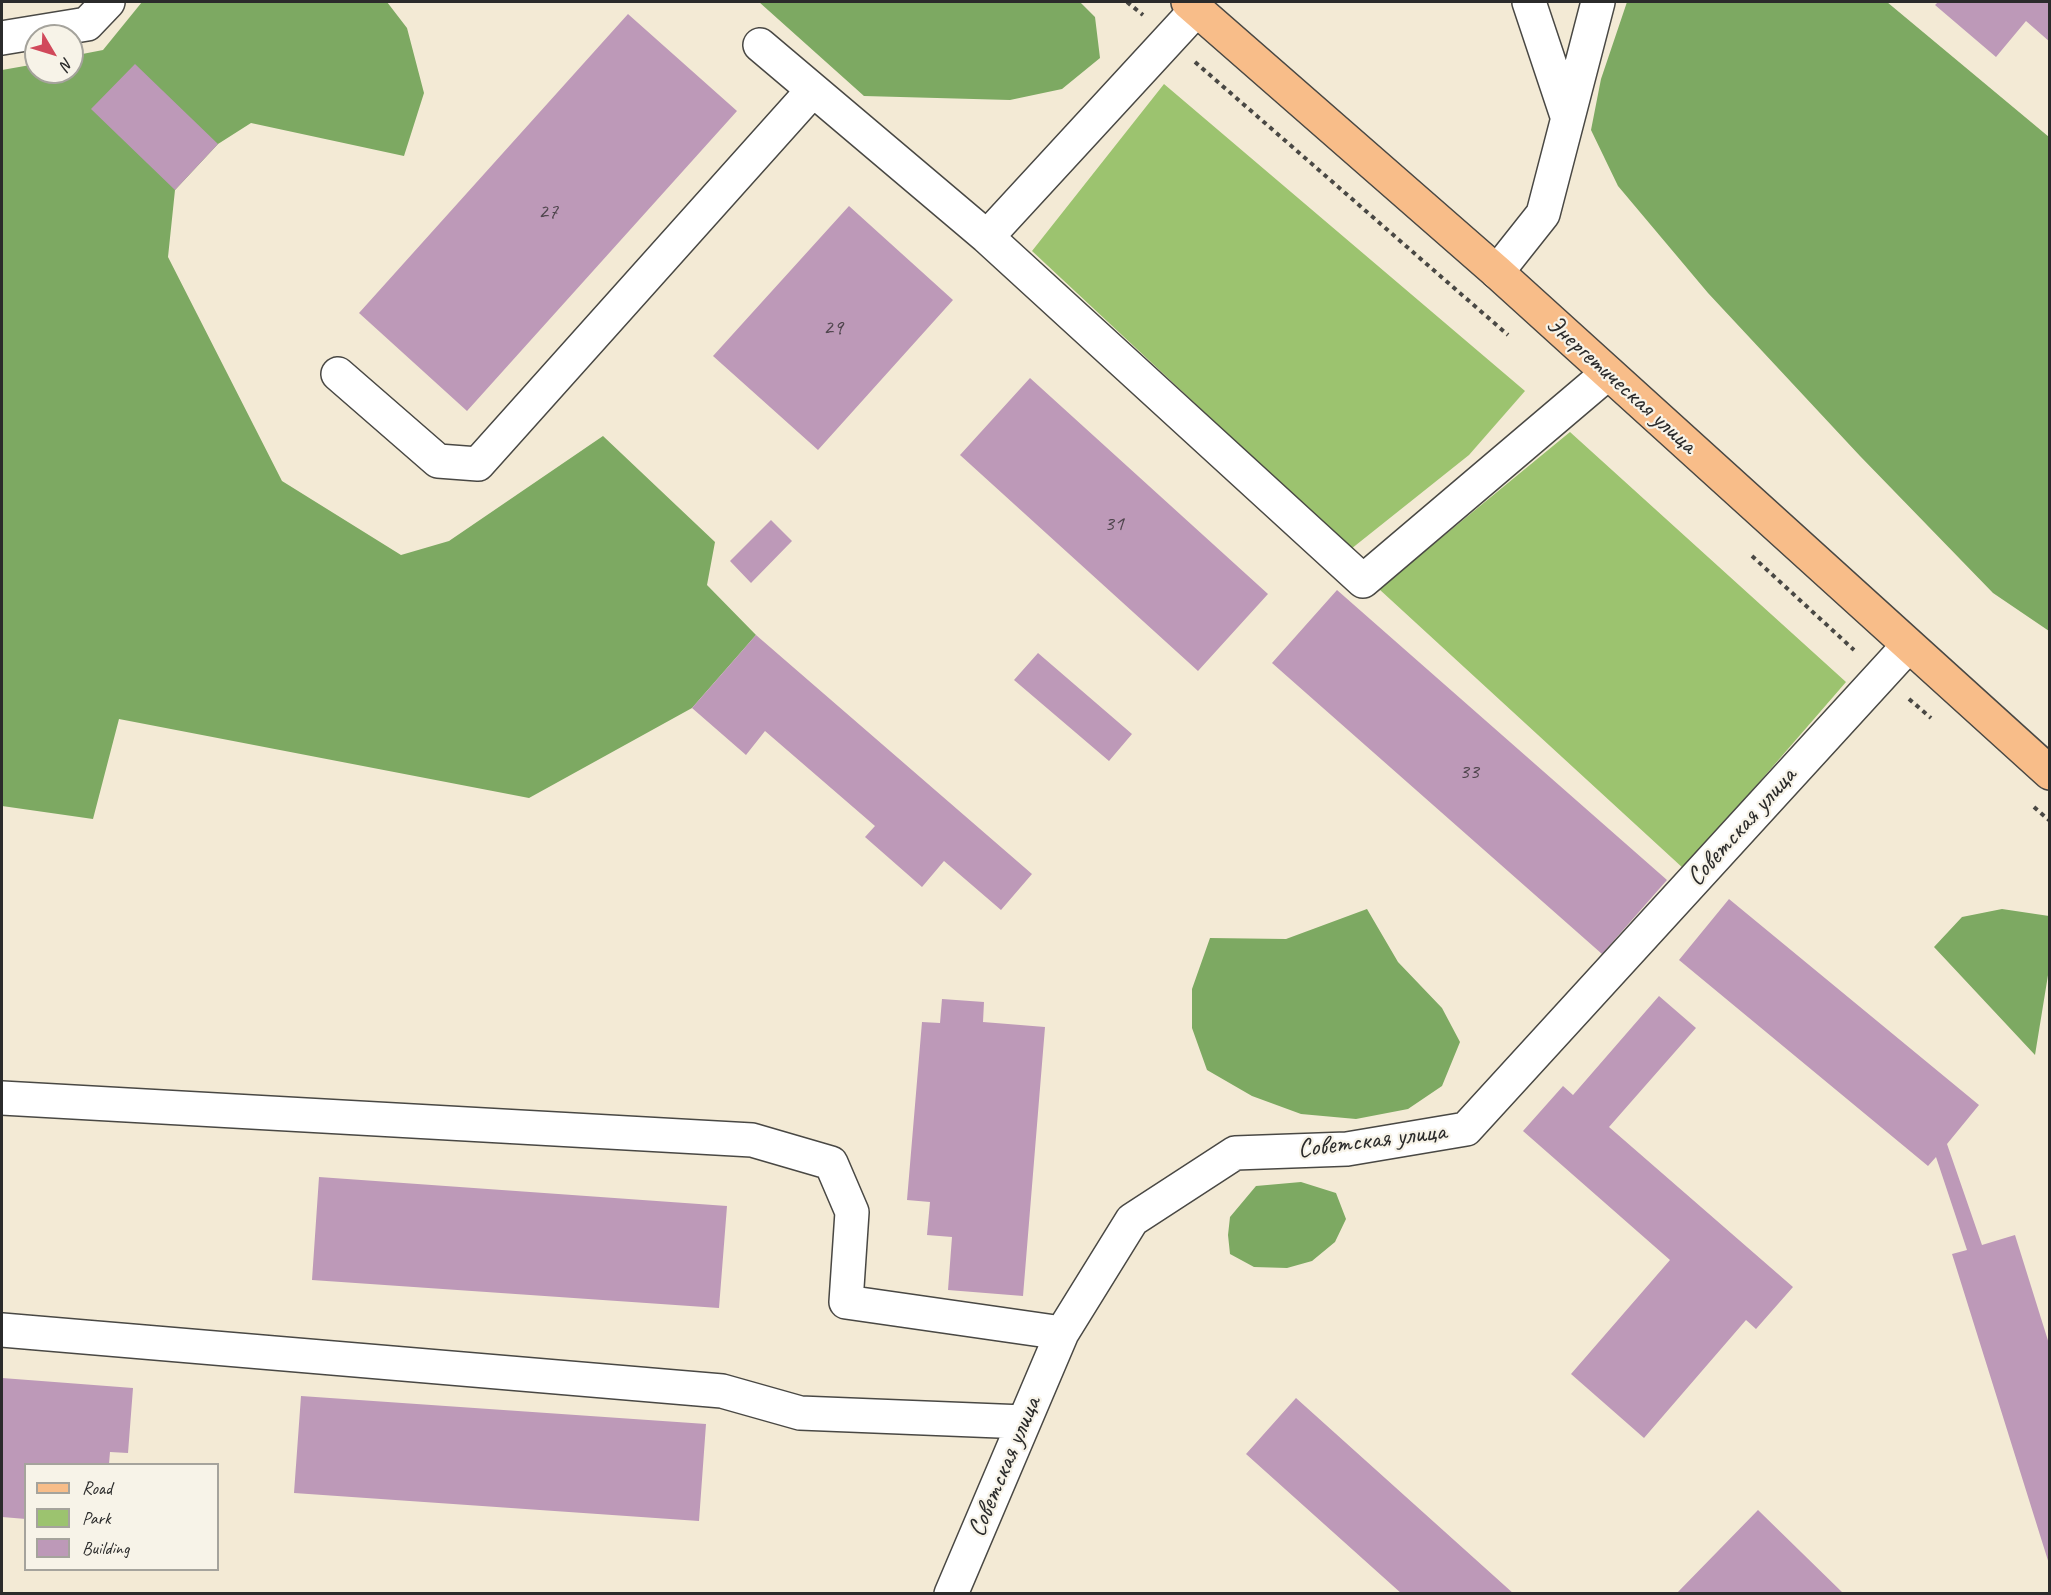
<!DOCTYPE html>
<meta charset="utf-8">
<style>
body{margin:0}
#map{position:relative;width:2051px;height:1595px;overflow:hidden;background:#f3ead5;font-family:Caveat,sans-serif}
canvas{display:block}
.frame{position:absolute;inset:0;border:3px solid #2b2b2b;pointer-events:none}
.legend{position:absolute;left:24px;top:1463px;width:195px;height:108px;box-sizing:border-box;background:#f7f3e8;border:2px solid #a5a39c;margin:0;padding:8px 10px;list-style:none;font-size:18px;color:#2b2b2b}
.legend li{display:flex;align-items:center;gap:12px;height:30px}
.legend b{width:30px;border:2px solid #a5a39c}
.north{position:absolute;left:24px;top:24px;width:60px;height:60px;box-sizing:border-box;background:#f7f3e8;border:2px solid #a5a39c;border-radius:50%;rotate:128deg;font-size:16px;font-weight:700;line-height:24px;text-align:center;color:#2b2b2b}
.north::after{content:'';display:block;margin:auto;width:21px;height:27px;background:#d1495b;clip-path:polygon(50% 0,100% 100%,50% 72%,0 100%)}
</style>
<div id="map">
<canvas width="2051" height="1595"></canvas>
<div class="frame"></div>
<ul class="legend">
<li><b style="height:8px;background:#f8bd89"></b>Road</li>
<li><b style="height:16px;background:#9cc36f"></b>Park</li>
<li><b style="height:16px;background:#bd99b8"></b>Building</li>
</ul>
<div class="north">N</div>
</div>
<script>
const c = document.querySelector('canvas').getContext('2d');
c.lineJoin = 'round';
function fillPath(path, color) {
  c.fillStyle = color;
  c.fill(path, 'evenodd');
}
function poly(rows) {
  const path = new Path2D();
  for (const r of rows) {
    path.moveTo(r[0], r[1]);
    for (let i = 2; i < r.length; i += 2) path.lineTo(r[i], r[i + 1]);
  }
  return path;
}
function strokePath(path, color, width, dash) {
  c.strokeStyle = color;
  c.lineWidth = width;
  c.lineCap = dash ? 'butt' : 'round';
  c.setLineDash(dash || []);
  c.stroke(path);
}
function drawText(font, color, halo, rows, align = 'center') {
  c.font = font + ' Caveat,sans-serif';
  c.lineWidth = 4.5;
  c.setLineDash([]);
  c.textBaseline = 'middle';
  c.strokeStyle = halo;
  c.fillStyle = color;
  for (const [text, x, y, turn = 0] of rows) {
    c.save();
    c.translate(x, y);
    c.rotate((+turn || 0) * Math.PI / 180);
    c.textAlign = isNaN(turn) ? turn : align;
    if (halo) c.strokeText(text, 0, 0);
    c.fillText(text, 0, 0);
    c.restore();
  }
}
const green = poly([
 [1164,84,1525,391,1469,455,1351,549,1032,251],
 [1570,432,1846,682,1684,869,1379,589]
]);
const forest = poly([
 [142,2,387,2,407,28,424,93,404,156,251,123,218,144,175,190,168,257,282,481,401,555,449,541,603,436,715,542,707,585,756,635,692,708,529,798,119,719,93,819,2,806,2,70,36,64,36,72,72,72,72,56,103,50],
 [759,2,1080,2,1095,17,1100,58,1062,89,1010,100,864,96],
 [1627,2,1887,2,2049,137,2049,631,1993,593,1860,456,1708,293,1618,186,1591,130,1601,79],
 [1367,909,1398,962,1442,1008,1460,1042,1442,1086,1408,1109,1356,1119,1301,1114,1252,1096,1207,1070,1192,1028,1192,989,1210,938,1286,939],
 [2002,909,2049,916,2049,969,2035,1055,1934,947,1962,917],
 [1301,1182,1336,1193,1346,1219,1335,1242,1312,1261,1287,1268,1254,1267,1230,1254,1228,1235,1230,1217,1256,1186]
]);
const building = poly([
 [1938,2,2050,2,2050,42,2026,21,1996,57,1935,5],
 [628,14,737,111,467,411,359,313],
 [135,64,218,144,175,190,91,109],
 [849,206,953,300,818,450,713,356],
 [1030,378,1268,594,1198,671,960,455],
 [771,520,792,541,751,583,730,561],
 [1337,590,1667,880,1602,954,1272,663],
 [756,635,1032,874,1001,910,944,861,922,887,865,837,875,826,765,731,746,755,692,708],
 [1038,653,1132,734,1109,761,1014,680],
 [1729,899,1979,1105,1947,1144,1982,1245,2015,1235,2050,1347,2050,1567,1952,1254,1967,1250,1936,1157,1928,1166,1679,960],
 [1659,996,1696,1028,1609,1127,1793,1287,1756,1329,1746,1320,1644,1438,1571,1374,1670,1260,1523,1131,1563,1086,1573,1095],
 [942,999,984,1002,983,1022,1045,1027,1023,1296,948,1290,952,1237,927,1235,930,1202,907,1200,922,1022,940,1023],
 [319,1177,727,1206,719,1308,312,1280],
 [2,1378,133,1388,128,1453,110,1452,109,1464,26,1464,26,1519,2,1517],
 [301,1396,706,1424,699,1521,294,1493],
 [1296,1398,1514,1594,1402,1594,1246,1454],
 [1758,1510,1844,1594,1676,1594]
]);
const path = poly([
 [1127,2,1143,15],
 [1195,62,1508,335],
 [1752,556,1854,650],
 [1909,699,1931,718],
 [2034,807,2050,821]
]);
const minor = poly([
 [1529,2,1567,116],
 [2,38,87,24,108,2],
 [760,45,987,237,1197,9],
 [987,237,1363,581,1608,373],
 [1497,272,1543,214,1598,2],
 [338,374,438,461,478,464,813,90],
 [2,1098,752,1140,831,1163,852,1212,846,1302,1062,1333],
 [2,1330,722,1391,800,1413,1024,1422],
 [951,1594,1062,1333,1132,1220,1235,1153,1347,1149,1466,1129,1908,646]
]);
const major = poly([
 [1188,2,1497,272,2050,773]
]);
const numberNames = [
 ["27",548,212],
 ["29",833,328],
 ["31",1114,524],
 ["33",1469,772]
];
const streetNames = [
 ["Энергетическая улица",1621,385,42],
 ["Советская улица",1742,827,-48],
 ["Советская улица",1372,1141,-7],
 ["Советская улица",1005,1467,-67]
];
fillPath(green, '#9cc36f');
fillPath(forest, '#7da962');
fillPath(building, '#bd99b8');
strokePath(minor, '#494844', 36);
strokePath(major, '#494844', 36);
strokePath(path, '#494844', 4, [4.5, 4.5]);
strokePath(minor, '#fff', 33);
strokePath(major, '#f8bd89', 33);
drawText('22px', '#50464e', null, numberNames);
drawText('26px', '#2b2b2b', '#f7f3e8', streetNames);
</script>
